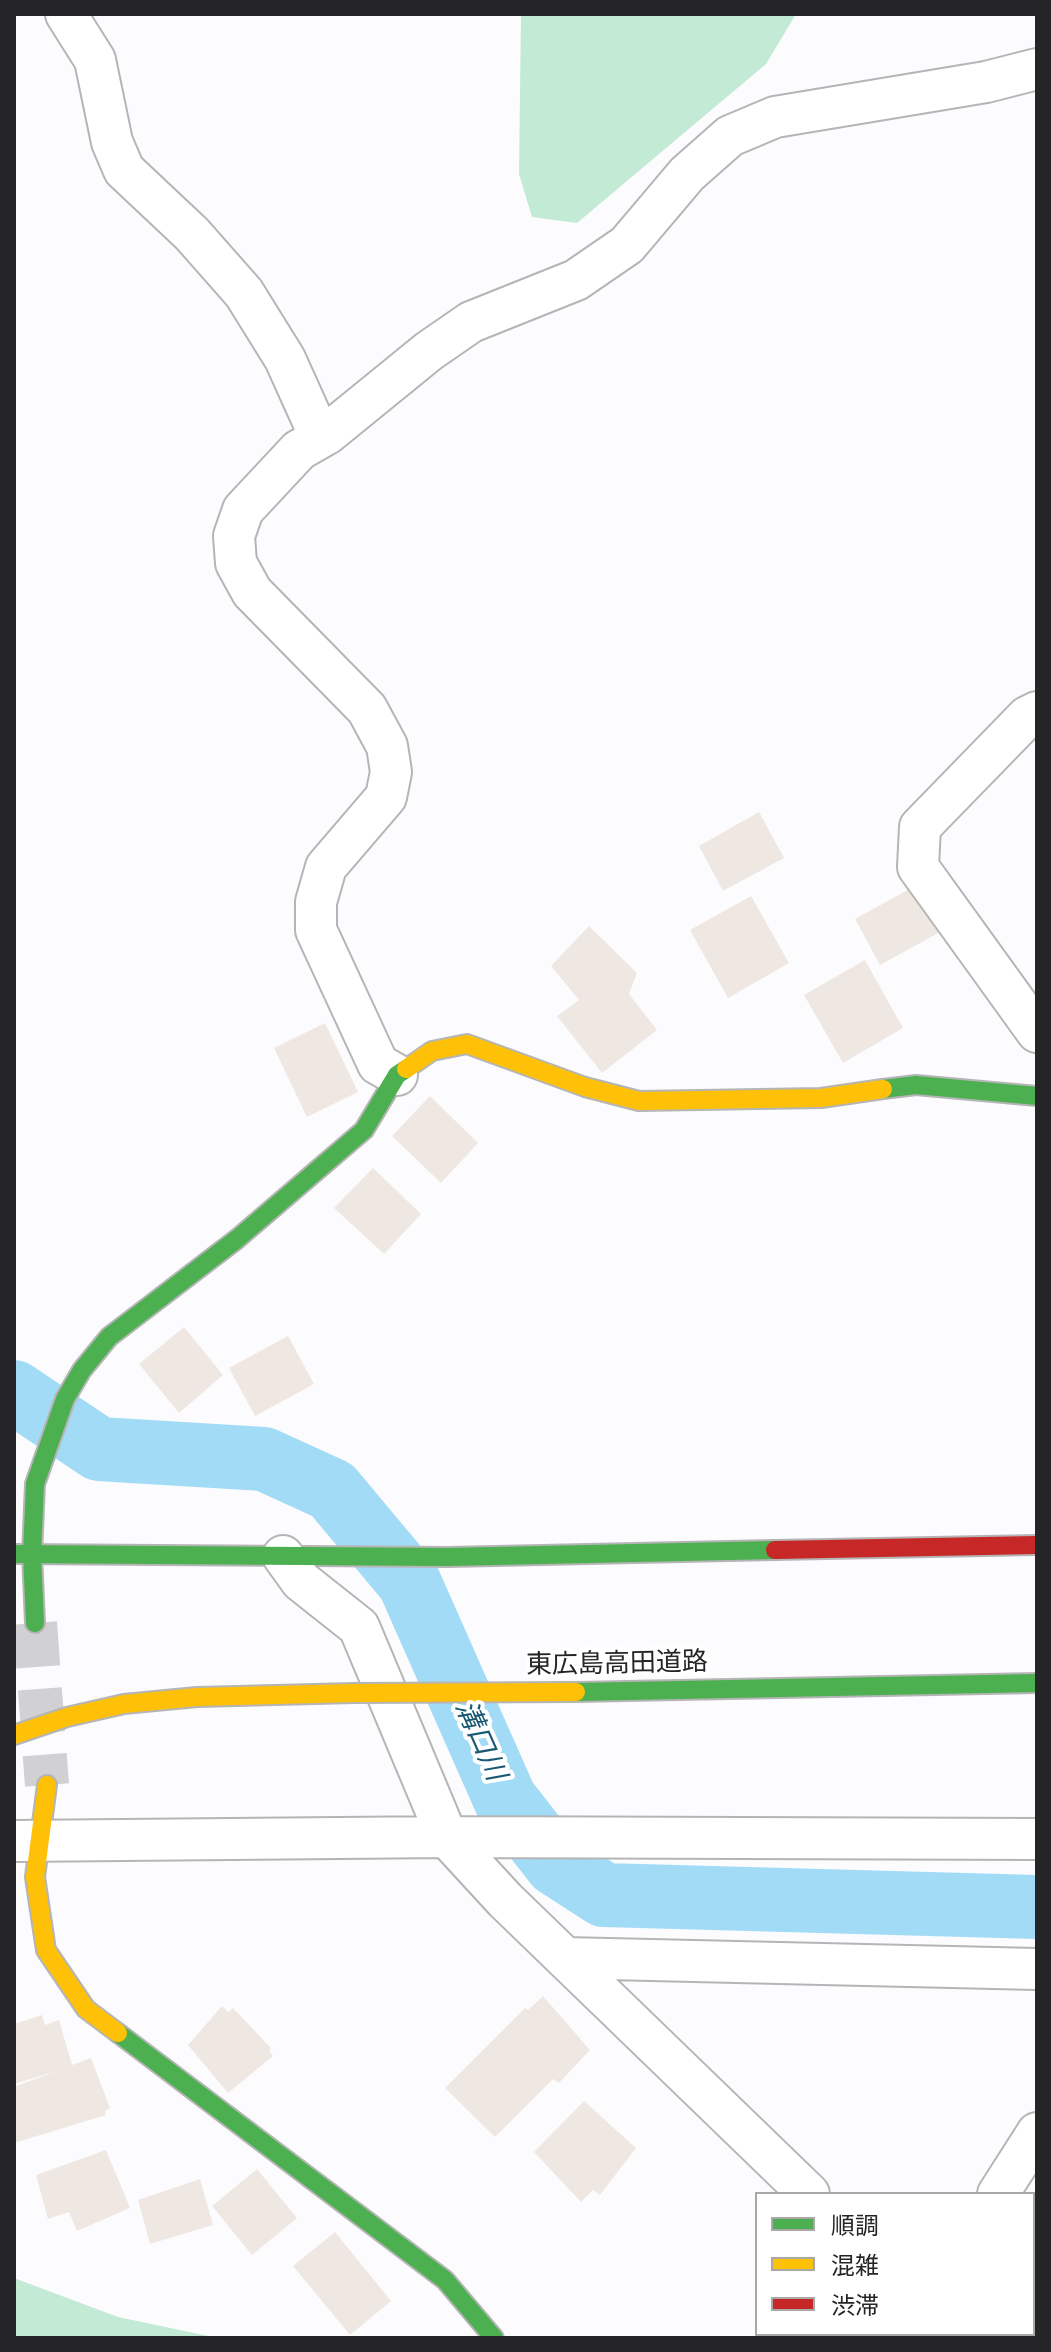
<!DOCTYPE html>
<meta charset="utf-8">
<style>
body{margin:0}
#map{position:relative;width:1051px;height:2352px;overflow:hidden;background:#fcfcfe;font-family:Poppins,"Noto Sans JP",sans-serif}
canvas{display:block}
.frame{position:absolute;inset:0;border:16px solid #252527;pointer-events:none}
.legend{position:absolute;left:755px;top:2192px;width:280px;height:144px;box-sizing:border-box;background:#fff;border:2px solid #a8a8a9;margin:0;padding:10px 14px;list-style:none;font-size:24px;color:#252527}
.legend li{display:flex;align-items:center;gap:16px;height:40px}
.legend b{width:40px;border:2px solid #a8a8a9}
</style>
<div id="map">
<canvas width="1051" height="2352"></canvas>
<div class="frame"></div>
<ul class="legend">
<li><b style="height:10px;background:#4caf50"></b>順調</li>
<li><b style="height:10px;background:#ffc107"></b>混雑</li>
<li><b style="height:10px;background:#c62828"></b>渋滞</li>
</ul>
</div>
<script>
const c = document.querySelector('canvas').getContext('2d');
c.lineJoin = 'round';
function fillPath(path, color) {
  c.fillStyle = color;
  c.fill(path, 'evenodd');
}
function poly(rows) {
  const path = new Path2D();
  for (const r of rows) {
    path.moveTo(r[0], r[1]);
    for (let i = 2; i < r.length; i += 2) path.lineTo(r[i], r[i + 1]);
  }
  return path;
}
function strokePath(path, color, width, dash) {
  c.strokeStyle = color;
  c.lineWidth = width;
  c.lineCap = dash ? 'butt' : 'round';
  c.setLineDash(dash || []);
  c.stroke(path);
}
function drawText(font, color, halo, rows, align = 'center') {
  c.font = font + ' Poppins,"Noto Sans JP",sans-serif';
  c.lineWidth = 8;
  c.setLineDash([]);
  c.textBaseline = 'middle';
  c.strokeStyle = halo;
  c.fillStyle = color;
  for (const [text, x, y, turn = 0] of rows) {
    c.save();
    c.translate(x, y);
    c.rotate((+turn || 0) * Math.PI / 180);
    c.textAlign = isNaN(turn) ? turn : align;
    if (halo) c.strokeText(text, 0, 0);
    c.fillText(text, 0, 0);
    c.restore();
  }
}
const forest = poly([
 [521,14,796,14,766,64,577,223,532,217,519,174],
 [14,2278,118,2317,218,2338,14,2338]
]);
const river = poly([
 [14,1392,99,1449,264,1459,332,1490,409,1582,505,1799,556,1864,604,1895,1037,1907]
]);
const building = poly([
 [759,812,784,858,723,891,699,846],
 [915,886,940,932,880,965,855,919],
 [751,896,789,963,728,998,690,930],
 [589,926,637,973,629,994,657,1030,602,1073,557,1016,579,1000,551,966],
 [865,960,903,1028,843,1063,804,995],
 [325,1023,358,1092,307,1117,274,1048],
 [430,1096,478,1143,441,1183,392,1136],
 [373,1168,421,1214,384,1254,334,1208],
 [184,1327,223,1375,179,1413,139,1364],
 [288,1336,314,1384,255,1416,229,1368],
 [543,1996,590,2050,559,2083,553,2079,495,2137,445,2088,525,2008,528,2010],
 [222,2006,228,2012,233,2008,271,2048,269,2051,273,2056,228,2093,188,2045],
 [42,2015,45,2025,59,2020,72,2065,91,2058,110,2108,105,2111,106,2115,14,2143,14,2087,54,2072,14,2084,14,2024],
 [584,2101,636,2148,600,2195,593,2190,581,2202,534,2152],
 [106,2150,130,2208,77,2231,69,2212,48,2219,36,2175],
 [257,2169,297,2218,252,2255,212,2206],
 [200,2179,213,2225,150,2244,138,2200],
 [335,2232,391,2301,350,2335,293,2266]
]);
const secondaryTunnel = poly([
 [35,1623,47,1785]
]);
const street = poly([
 [66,14,95,60,112,142,124,170,192,234,244,293,285,359,317,430,327,434],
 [1037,712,1027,717,920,827,918,867,1037,1032],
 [397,1075,378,1064,316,930,316,902,326,867,386,797,391,772,387,746,367,709,252,592,236,563,234,536,243,510,299,450,327,434,429,351,471,322,576,280,627,245,687,174,730,136,775,117,986,82,1037,69],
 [283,1556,301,1581,359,1627,447,1837,505,1900,809,2194],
 [14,1841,447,1837,1037,1839],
 [565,1958,1037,1969],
 [998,2194,1037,2133],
 [953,2334,957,2338],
 [905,2338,907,2334]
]);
const fast = poly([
 [883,1089,916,1085,1037,1096],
 [14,1554,448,1557,775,1550],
 [35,1623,32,1554,35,1484,65,1399,82,1370,109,1337,237,1239,364,1130,397,1075,406,1069],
 [576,1692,1037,1683],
 [118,2033,445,2280,494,2338]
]);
const slow = poly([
 [406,1069,432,1051,467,1044,585,1087,639,1101,821,1098,883,1089],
 [14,1735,67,1717,124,1704,197,1697,354,1693],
 [47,1785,35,1877,46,1950,86,2009,118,2033]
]);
const jam = poly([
 [775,1550,1037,1545]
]);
const slowBridge = poly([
 [354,1693,576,1692]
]);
const streetNames = [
 ["東広島高田道路",617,1665,-1]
];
const waterNames = [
 ["溝口川",479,1741,66]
];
fillPath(forest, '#c2ead4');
strokePath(river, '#a2dbf6', 64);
fillPath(building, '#efe8e2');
strokePath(secondaryTunnel, '#d1d1d3', 44, [44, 22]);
strokePath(street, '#b5b5b6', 44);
strokePath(fast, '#b5b5b6', 22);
strokePath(slow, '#b5b5b6', 22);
strokePath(jam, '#b5b5b6', 22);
strokePath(street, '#fff', 40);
strokePath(fast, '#4caf50', 18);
strokePath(slow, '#ffc107', 18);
strokePath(jam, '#c62828', 18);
strokePath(slowBridge, '#b5b5b6', 22, []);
strokePath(slowBridge, '#ffc107', 18);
drawText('26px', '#252527', '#fff', streetNames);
drawText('italic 28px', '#1a5973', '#fff', waterNames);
</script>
